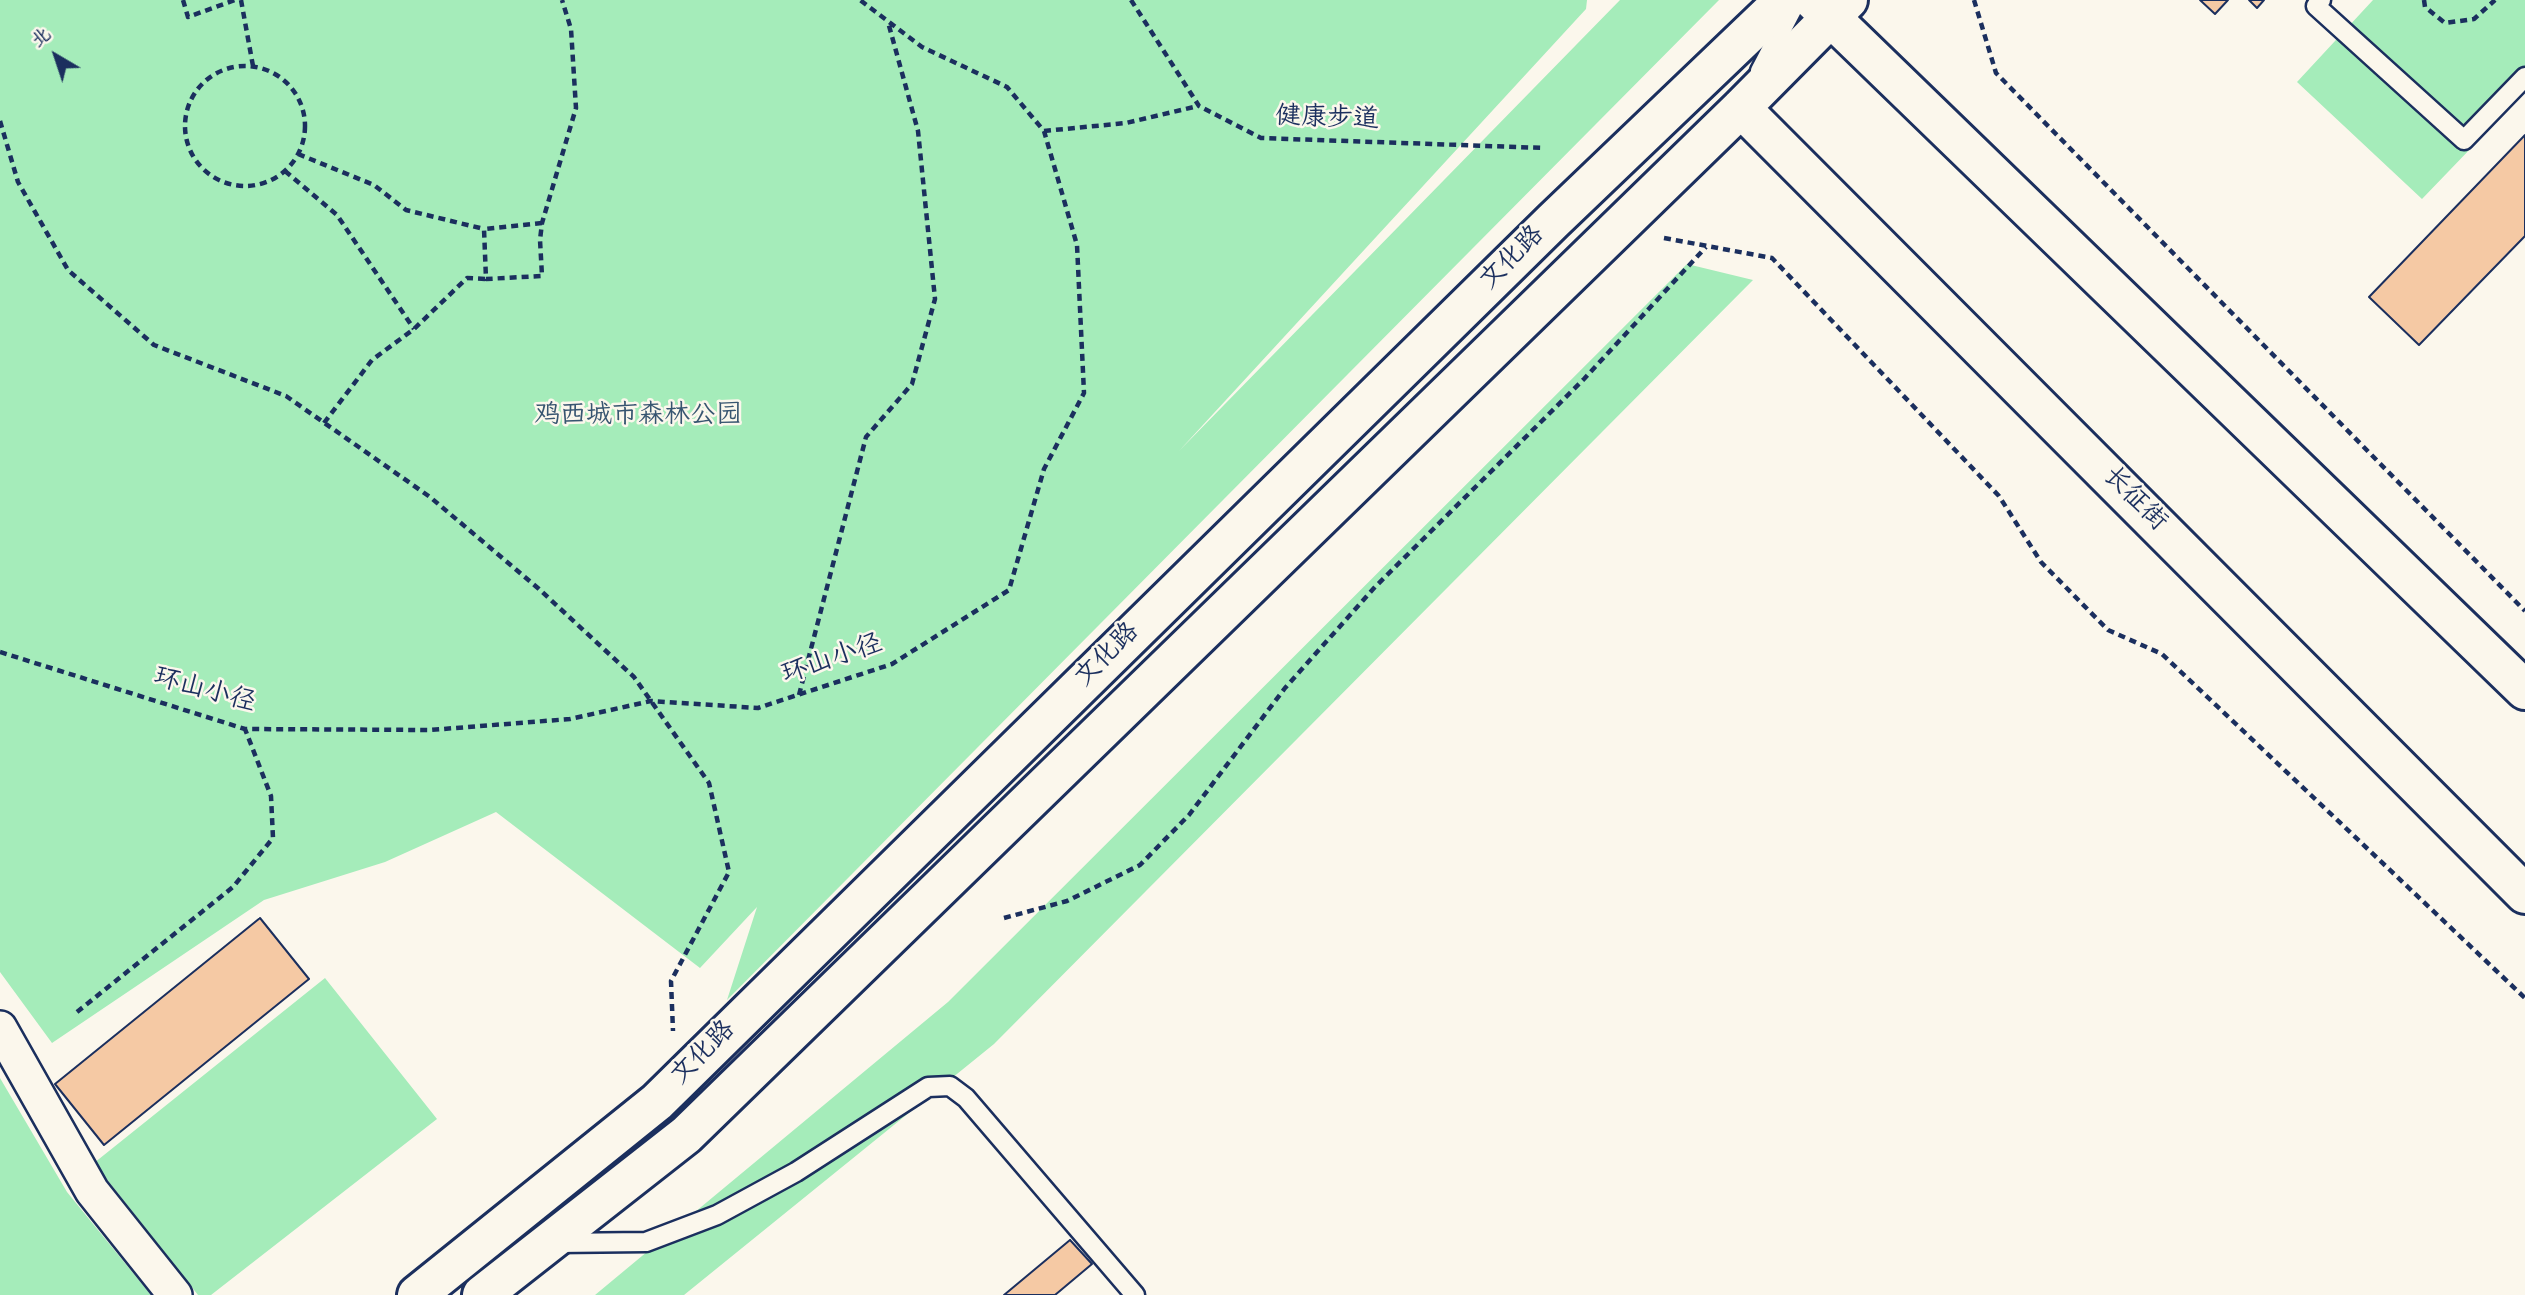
<!DOCTYPE html>
<meta charset="utf-8">
<style>
body{margin:0}
#map{position:relative;width:2525px;height:1295px;overflow:hidden;background:#fbf7ec;font-family:Dekko,"LXGW WenKai TC",sans-serif}
canvas{display:block}
.north{position:absolute;left:21px;top:21px;width:70px;height:70px;-webkit-text-stroke:5px #fbf7ec;paint-order:stroke;rotate:321deg;font-size:19px;font-weight:700;line-height:28px;text-align:center;color:#1b2f5e}
.north::after{content:'';display:block;margin:auto;width:24px;height:32px;background:#1b2f5e;clip-path:polygon(50% 0,100% 100%,50% 72%,0 100%)}
</style>
<div id="map">
<canvas width="2525" height="1295"></canvas>
<div class="north">北</div>
</div>
<script>
const c = document.querySelector('canvas').getContext('2d');
c.lineJoin = 'round';
function fillPath(path, color) {
  c.fillStyle = color;
  c.fill(path, 'evenodd');
}
function poly(rows) {
  const path = new Path2D();
  for (const r of rows) {
    if (r.length === 3) {
      path.moveTo(r[0] + r[2], r[1]);
      path.arc(r[0], r[1], r[2], 0, 2 * Math.PI);
      continue;
    }
    path.moveTo(r[0], r[1]);
    for (let i = 2; i < r.length; i += 2) path.lineTo(r[i], r[i + 1]);
  }
  return path;
}
function strokePath(path, color, width, dash) {
  c.strokeStyle = color;
  c.lineWidth = width;
  c.lineCap = dash ? 'butt' : 'round';
  c.setLineDash(dash || []);
  c.stroke(path);
}
function drawText(font, color, halo, rows, align = 'center') {
  c.font = font + ' Dekko,"LXGW WenKai TC",sans-serif';
  c.lineWidth = 5;
  c.setLineDash([]);
  c.textBaseline = 'middle';
  c.strokeStyle = halo;
  c.fillStyle = color;
  for (const [text, x, y, turn = 0] of rows) {
    c.save();
    c.translate(x, y);
    c.rotate((+turn || 0) * Math.PI / 180);
    c.textAlign = isNaN(turn) ? turn : align;
    if (halo) c.strokeText(text, 0, 0);
    c.fillText(text, 0, 0);
    c.restore();
  }
}
const green = poly([
 [0,0,1587,0,1586,9,1179,451,1620,0,1719,0,727,1000,757,907,700,968,496,812,385,862,264,900,52,1043,0,972],
 [2373,0,2525,0,2525,92,2422,199,2297,82],
 [1687,264,1753,280,994,1044,684,1295,595,1295,948,1002],
 [325,978,437,1119,211,1295,198,1295,94,1163],
 [0,1078,67,1192,151,1295,0,1295]
]);
const building = poly([
 [2200,0,2228,0,2215,14,2200,0],
 [2249,0,2264,0,2257,8,2249,0],
 [2525,135,2525,236,2419,345,2369,297,2525,135],
 [260,918,309,979,104,1145,55,1084,260,918],
 [1070,1240,1092,1264,1055,1295,1004,1295,1070,1240]
]);
const path = poly([
 [183,0,188,17,235,0],
 [241,0,253,66],
 [1131,0,1199,106,1261,138,1545,148],
 [1974,0,1996,73,2525,611],
 [2424,0,2425,7,2445,23,2474,19,2495,0],
 [245,126,60],
 [0,121,18,182,68,270,154,345,286,396,430,497,539,589,634,677,709,783,729,872,671,981,673,1031],
 [1044,131,1126,123,1198,106],
 [298,154,374,185,406,210,484,229],
 [285,171,337,215,414,329],
 [542,223,484,229,486,279,542,276,540,240,542,223,576,108,571,29,562,0],
 [1664,238,1772,258,1999,496,2041,562,2108,630,2162,654,2525,998],
 [324,423,372,360,414,329,467,278,486,279],
 [0,652,245,729,430,730,570,719,651,701,758,708,892,664,1009,590,1044,469,1084,393,1077,245,1044,131,1007,87,922,47,860,0],
 [799,695,866,437,912,384,935,299,918,131,888,22],
 [1004,918,1067,901,1140,865,1189,815,1285,688,1375,587,1584,379,1706,247],
 [77,1012,233,887,273,838,271,796,245,729]
]);
const lane = poly([
 [2321,0,2316,6,2464,140,2525,77],
 [1760,71,1794,6],
 [556,1243,646,1242,717,1215,796,1172,928,1087,950,1086,966,1098,1135,1295]
]);
const street = poly([
 [0,1028,92,1191,175,1295]
]);
const secondary = poly([
 [1813,0,2525,690],
 [1741,108,2525,894],
 [417,1295,657,1102,1553,221,1784,0],
 [482,1295,686,1135,1741,108,1848,0]
]);
const streetNames = [
 ["健康步道",1327,121,2],
 ["文化路",1514,260,-45],
 ["长征街",2133,501,45],
 ["文化路",1109,657,-45],
 ["环山小径",833,662,-19],
 ["环山小径",204,693,15],
 ["文化路",705,1055,-45]
];
const parkNames = [
 ["鸡西城市森林公园",638,418]
];
fillPath(green, '#a5ecba');
fillPath(building, '#f5c9a4');
strokePath(building, '#1b2f5e', 2);
strokePath(lane, '#1b2f5e', 23);
strokePath(street, '#1b2f5e', 38);
strokePath(secondary, '#1b2f5e', 44);
strokePath(path, '#1b2f5e', 4.5, [7, 5]);
strokePath(lane, '#fbf7ec', 18);
strokePath(street, '#fbf7ec', 33);
strokePath(secondary, '#fbf7ec', 38);
drawText('26px', '#1b2f5e', '#fbf7ec', streetNames);
drawText('26px', '#375570', '#fbf7ec', parkNames);
</script>
